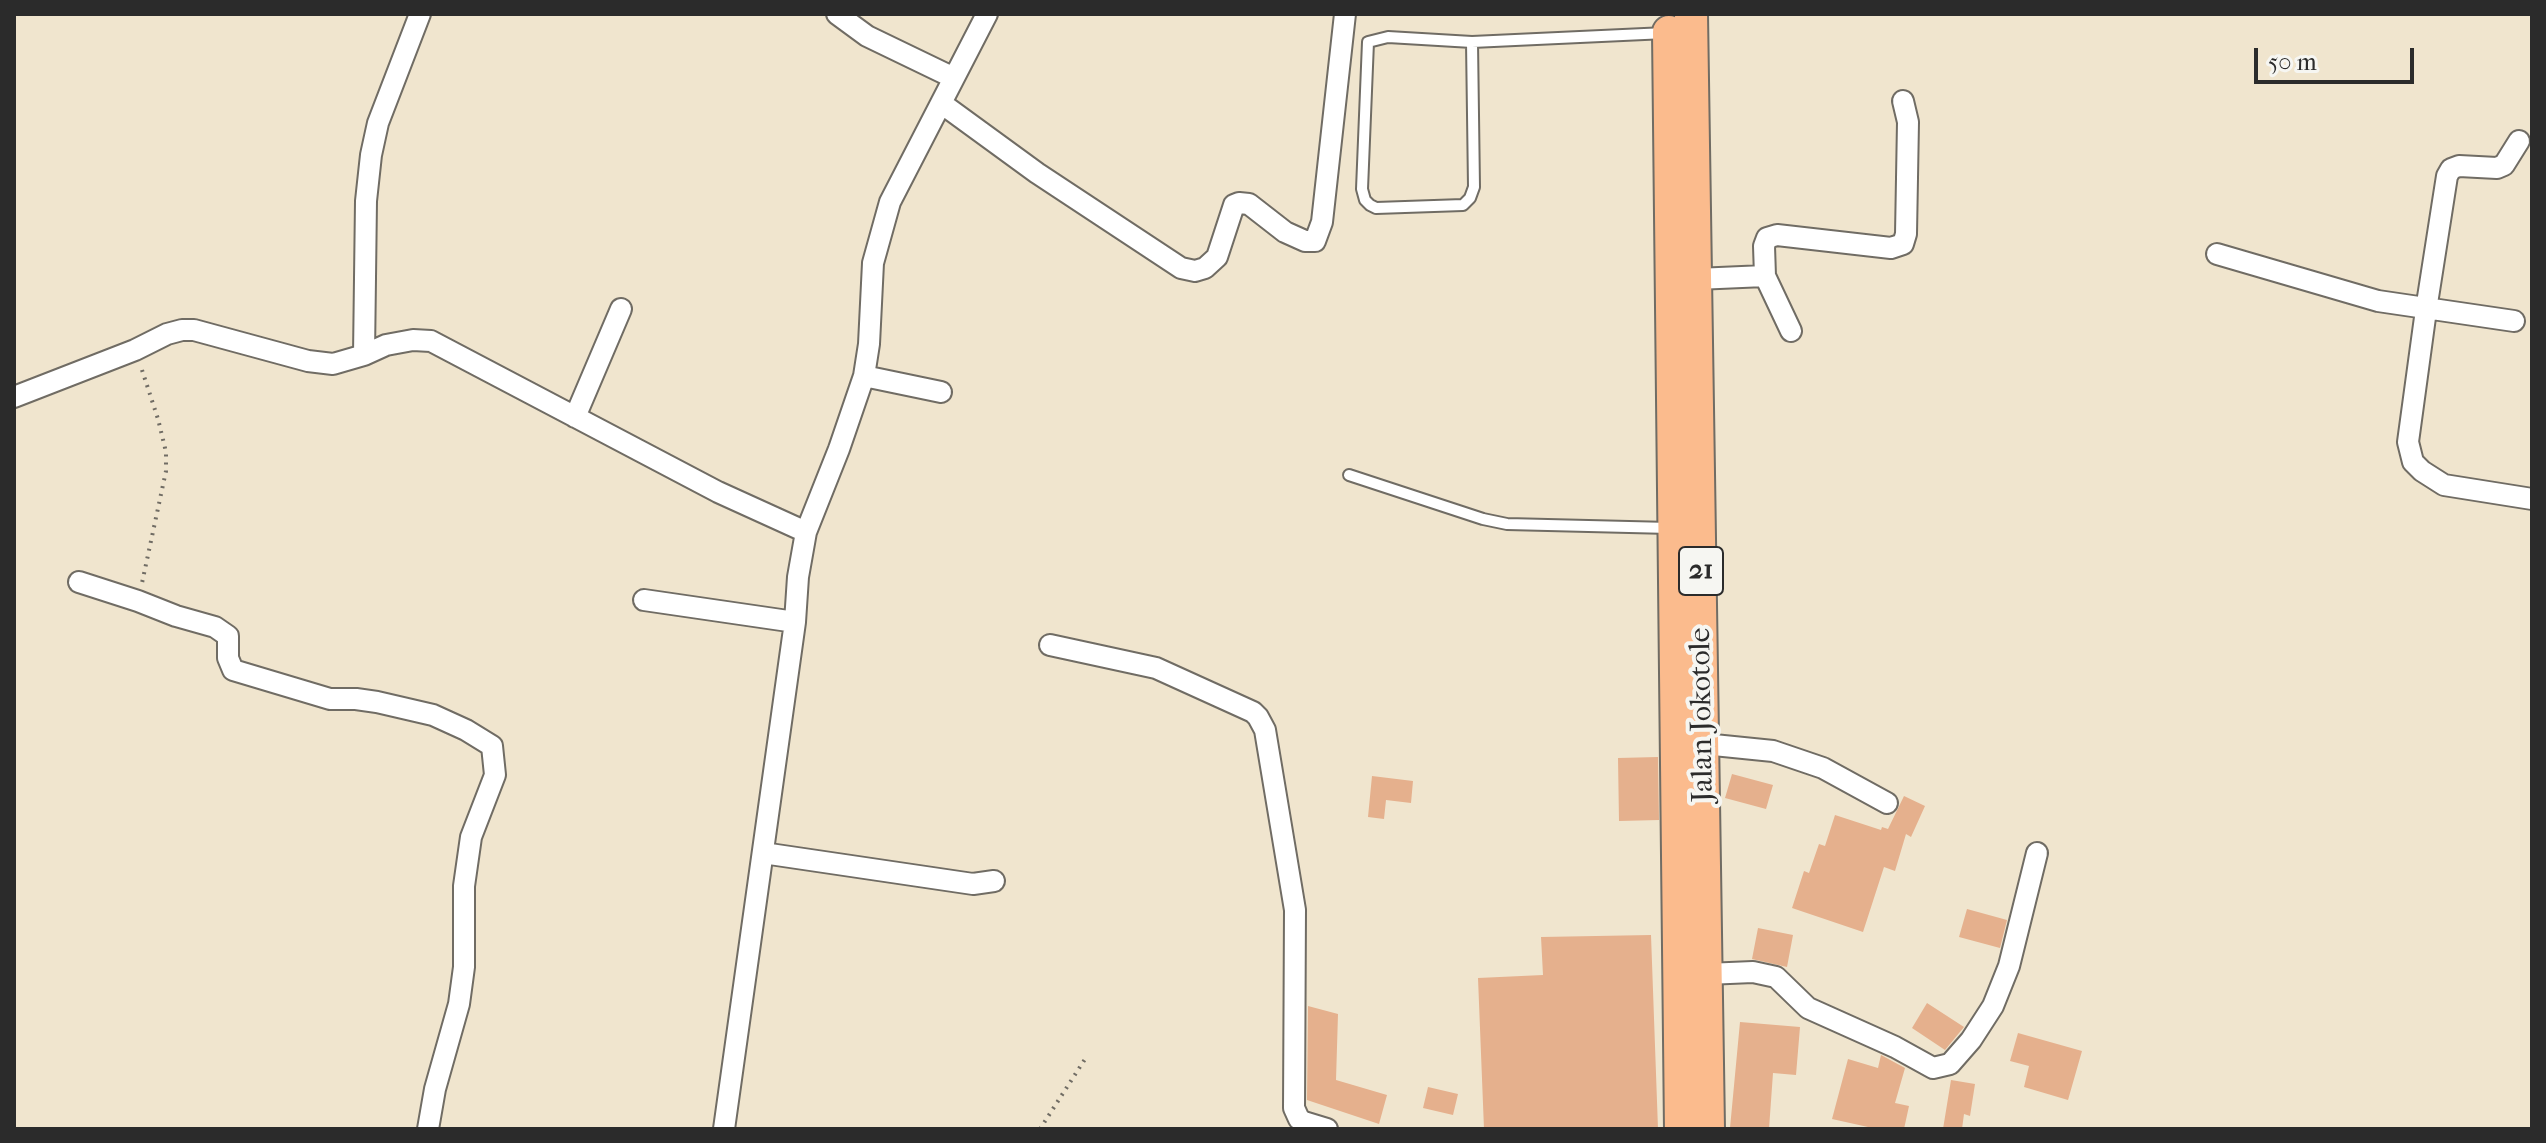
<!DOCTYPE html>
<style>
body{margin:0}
#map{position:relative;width:2546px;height:1143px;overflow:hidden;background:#f0e5ce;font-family:"IM FELL French Canon",serif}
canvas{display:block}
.frame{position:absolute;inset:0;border:16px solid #2b2b2b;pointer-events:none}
.scale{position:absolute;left:2254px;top:48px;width:160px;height:36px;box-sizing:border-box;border:4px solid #2b2b2b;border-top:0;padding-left:10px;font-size:24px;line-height:28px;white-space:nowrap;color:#2b2b2b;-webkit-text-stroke:6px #f6f6f2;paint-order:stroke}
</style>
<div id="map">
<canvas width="2546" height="1143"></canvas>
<div class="frame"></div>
<div class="scale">50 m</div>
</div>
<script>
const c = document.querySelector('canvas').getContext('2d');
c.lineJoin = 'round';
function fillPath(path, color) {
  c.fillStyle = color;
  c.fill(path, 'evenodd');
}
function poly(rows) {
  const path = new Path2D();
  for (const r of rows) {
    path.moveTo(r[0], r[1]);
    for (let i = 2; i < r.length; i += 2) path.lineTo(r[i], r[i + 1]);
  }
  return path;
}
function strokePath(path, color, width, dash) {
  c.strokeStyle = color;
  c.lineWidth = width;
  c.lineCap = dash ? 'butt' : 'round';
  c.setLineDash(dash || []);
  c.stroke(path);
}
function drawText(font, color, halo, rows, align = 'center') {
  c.font = font + ' "IM FELL French Canon",serif';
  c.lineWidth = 8;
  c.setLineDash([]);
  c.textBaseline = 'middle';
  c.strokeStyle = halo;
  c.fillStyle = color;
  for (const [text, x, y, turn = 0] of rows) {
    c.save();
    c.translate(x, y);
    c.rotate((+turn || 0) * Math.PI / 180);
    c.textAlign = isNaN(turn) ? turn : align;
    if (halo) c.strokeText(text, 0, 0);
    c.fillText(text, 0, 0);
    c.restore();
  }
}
const building = poly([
 [1658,757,1659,820,1619,821,1618,758],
 [1732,774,1773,785,1766,809,1725,798],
 [1372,776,1413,781,1411,803,1386,800,1384,819,1368,817],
 [1904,796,1925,806,1911,837,1906,834,1895,871,1884,867,1863,932,1792,908,1804,871,1809,873,1819,844,1825,846,1835,815,1881,830,1882,827,1888,829],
 [1967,909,2007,920,2000,948,1959,937],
 [1758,928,1793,935,1787,967,1752,959],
 [1651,935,1658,1129,1484,1129,1478,978,1543,975,1541,937],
 [1927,1003,1964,1027,1945,1050,1912,1028],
 [1308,1006,1338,1014,1336,1080,1387,1095,1379,1124,1307,1100],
 [1740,1022,1800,1027,1796,1075,1773,1073,1769,1129,1730,1128],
 [2018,1033,2082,1051,2068,1100,2024,1087,2029,1066,2010,1061],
 [1881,1055,1905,1068,1895,1103,1909,1106,1904,1129,1877,1129,1832,1119,1848,1059,1878,1068],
 [1951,1080,1975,1084,1970,1116,1964,1114,1962,1129,1943,1129],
 [1428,1087,1458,1094,1453,1115,1423,1108]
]);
const path = poly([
 [142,370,158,419,166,452,166,471,142,583],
 [1040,1129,1087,1056]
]);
const service = poly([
 [1472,42,1474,187,1470,198,1463,205,1376,208,1370,205,1365,200,1362,189,1368,42,1388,37,1472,42,1666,33],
 [1349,475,1483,519,1507,524,1670,528]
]);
const minor = poly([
 [837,14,867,36,954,78],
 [941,103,1037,173,1181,268,1195,271,1205,268,1217,257,1234,205,1239,203,1249,204,1285,232,1305,241,1315,241,1322,222,1345,14],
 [2519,141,2504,165,2497,168,2459,166,2451,169,2447,176,2426,310,2408,442,2413,462,2422,471,2444,485,2532,499],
 [2217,254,2378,301,2514,321],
 [1765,276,1791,331],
 [1696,279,1765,276,1764,246,1767,238,1777,235,1891,248,1903,244,1906,234,1908,122,1903,101],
 [364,355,366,201,371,155,378,123,420,14],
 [864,376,941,392],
 [14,397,135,350,167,334,182,330,194,330,308,361,333,364,364,355,386,345,413,340,431,341,718,492,806,532],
 [575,417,621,309],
 [79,582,138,601,176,616,215,627,228,636,228,658,233,670,330,699,356,699,377,702,433,715,466,730,492,746,495,775,471,837,464,886,464,967,459,1004,435,1089,428,1129],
 [644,600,795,622],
 [1050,645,1156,668,1253,712,1258,717,1265,730,1295,910,1294,1108,1299,1119,1304,1122,1327,1129],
 [1694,743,1773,751,1823,768,1887,803],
 [763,853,973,884,994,881],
 [1706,974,1753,972,1776,977,1808,1008,1895,1047,1933,1068,1950,1064,1971,1040,1993,1006,2009,966,2037,853],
 [724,1129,795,622,798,577,806,532,839,449,864,376,869,344,873,263,890,202,987,14]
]);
const trunk = poly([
 [1691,14,1708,1129],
 [1669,32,1681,1129]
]);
const shields = [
 [1701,571,44]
];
const shieldNames = [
 ["21",1701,571]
];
const streetNames = [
 ["Jalan Jokotole",1703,715,-91]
];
fillPath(building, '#e5b08d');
strokePath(service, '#706c64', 14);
strokePath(minor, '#706c64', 24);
strokePath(trunk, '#706c64', 36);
strokePath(path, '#706c64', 4, [2, 6]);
strokePath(service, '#fff', 10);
strokePath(minor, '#fff', 20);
strokePath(trunk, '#fbbb8d', 32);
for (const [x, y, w] of shields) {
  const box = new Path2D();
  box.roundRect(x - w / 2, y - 24, w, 48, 6);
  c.fillStyle = '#f6f6f2';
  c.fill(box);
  strokePath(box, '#2b2b2b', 2);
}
drawText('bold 28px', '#2b2b2b', null, shieldNames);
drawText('30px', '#2b2b2b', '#f6f6f2', streetNames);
</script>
